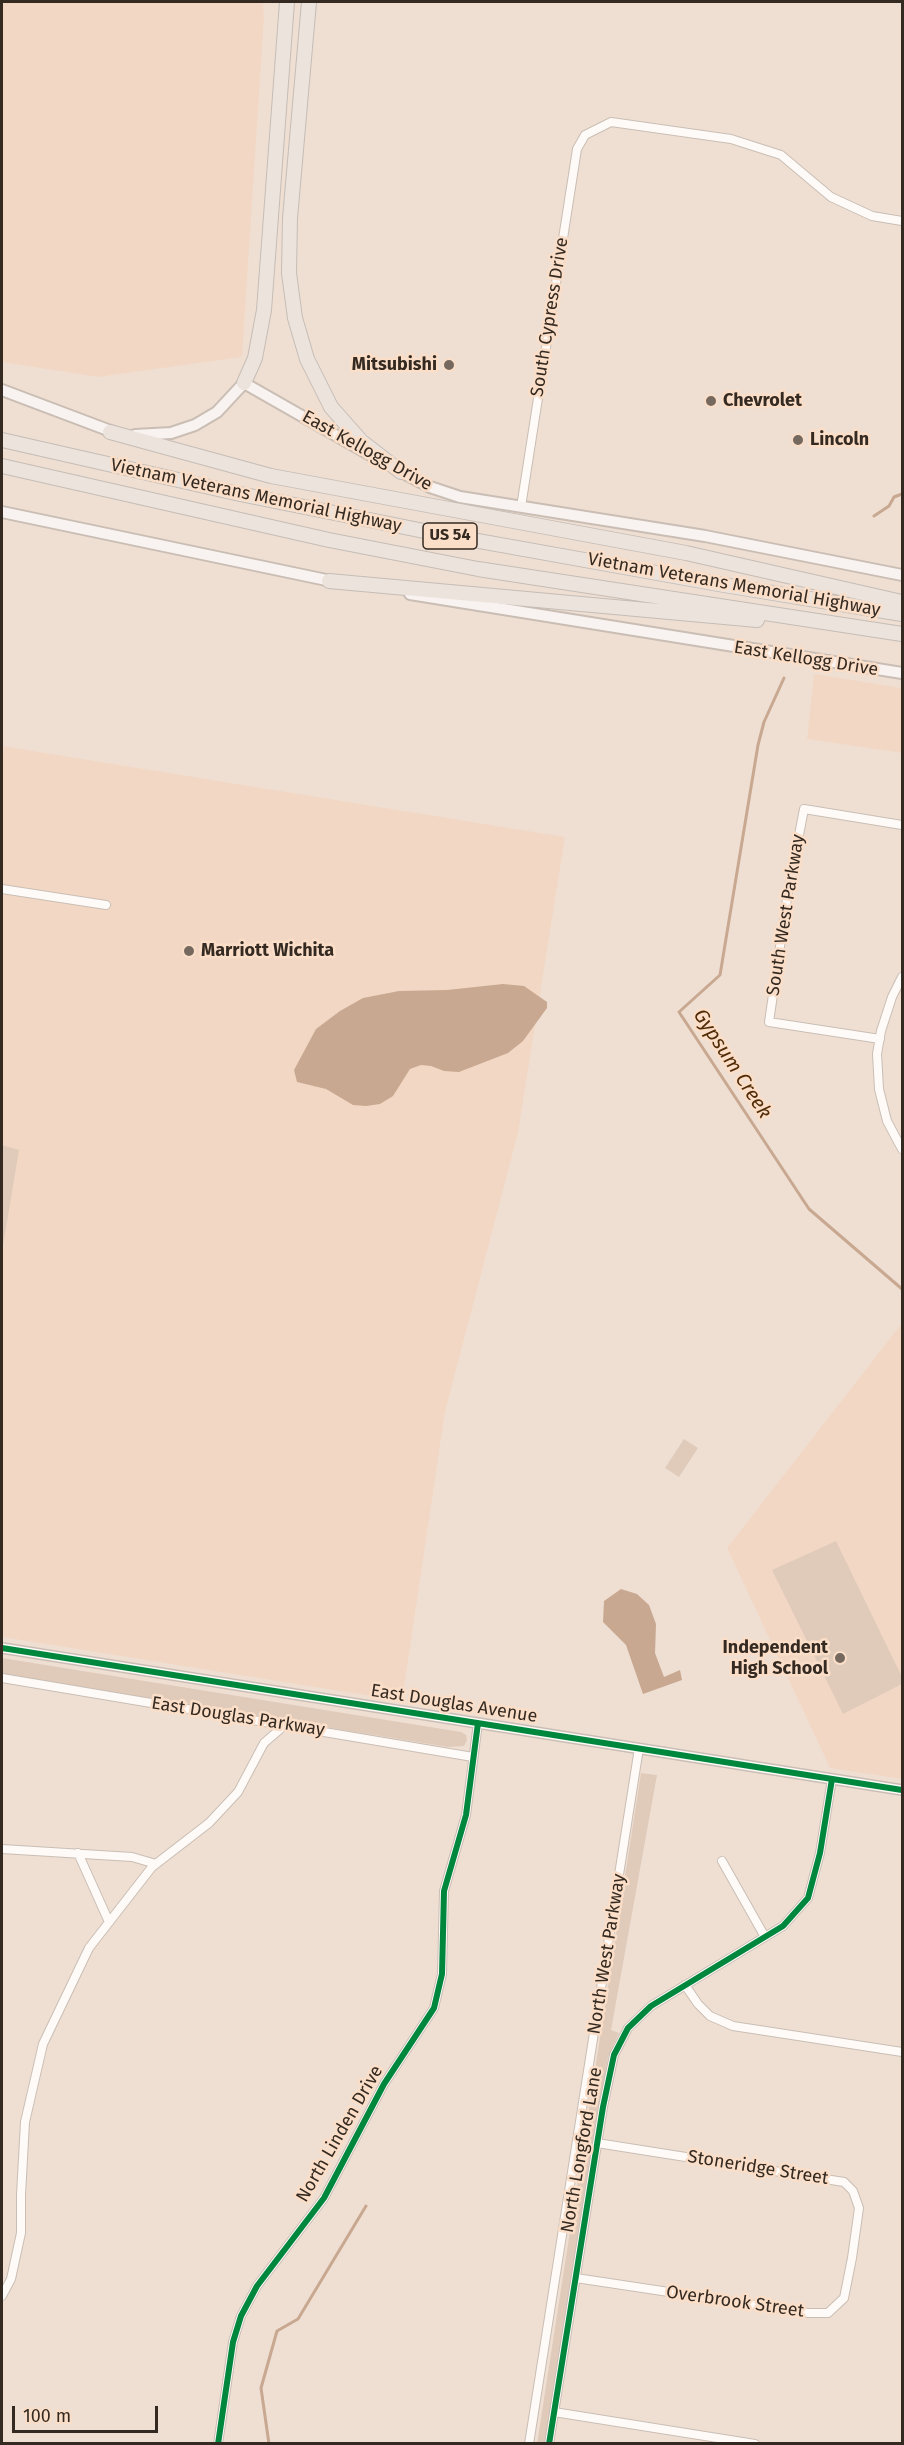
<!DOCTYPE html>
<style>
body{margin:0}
#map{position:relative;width:904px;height:2445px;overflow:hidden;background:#efdfd3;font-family:"Fira Sans",sans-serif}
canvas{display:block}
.frame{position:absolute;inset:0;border:3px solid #342a21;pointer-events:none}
.scale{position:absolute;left:12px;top:2406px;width:146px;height:27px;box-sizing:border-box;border:3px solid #342a21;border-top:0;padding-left:8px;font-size:18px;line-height:21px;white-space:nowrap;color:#342a21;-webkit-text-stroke:4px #fadec8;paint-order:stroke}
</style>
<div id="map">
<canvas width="904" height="2445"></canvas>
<div class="frame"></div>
<div class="scale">100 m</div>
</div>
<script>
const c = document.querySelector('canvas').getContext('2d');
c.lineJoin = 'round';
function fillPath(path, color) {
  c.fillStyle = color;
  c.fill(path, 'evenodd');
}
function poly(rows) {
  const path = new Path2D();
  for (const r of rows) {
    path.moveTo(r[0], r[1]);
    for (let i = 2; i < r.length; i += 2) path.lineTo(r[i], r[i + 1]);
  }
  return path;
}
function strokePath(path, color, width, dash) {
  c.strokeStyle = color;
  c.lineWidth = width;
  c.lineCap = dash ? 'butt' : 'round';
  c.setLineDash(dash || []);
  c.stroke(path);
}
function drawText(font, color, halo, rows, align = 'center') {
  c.font = font + ' "Fira Sans",sans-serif';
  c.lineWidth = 5;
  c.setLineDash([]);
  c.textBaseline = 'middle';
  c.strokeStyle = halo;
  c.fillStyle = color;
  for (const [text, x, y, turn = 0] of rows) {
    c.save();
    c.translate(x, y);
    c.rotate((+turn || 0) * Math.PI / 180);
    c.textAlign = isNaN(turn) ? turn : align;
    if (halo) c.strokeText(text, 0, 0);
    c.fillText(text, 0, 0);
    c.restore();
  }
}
const built = poly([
 [2,2,263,2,264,18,242,357,98,377,2,362],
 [814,674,902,688,902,753,807,739],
 [2,746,565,837,518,1133,445,1412,402,1701,2,1637],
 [902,1323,902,1779,830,1768,727,1548]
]);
const green = poly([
 [2,1145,19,1150,2,1252],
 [684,1439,698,1448,679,1477,665,1468],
 [836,1541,902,1677,902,1684,843,1714,772,1570],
 [2,1658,461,1732,466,1735,467,1740,464,1746,448,1747,2,1675],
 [641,1773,657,1775,611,2030,619,2033,608,2057,545,2443,537,2444]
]);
const water = poly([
 [503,984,524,986,547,1002,547,1008,523,1041,508,1053,459,1072,444,1071,431,1066,421,1065,410,1069,393,1096,380,1104,366,1106,353,1105,326,1089,297,1082,294,1070,316,1029,340,1011,363,998,399,991,447,990],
 [621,1589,637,1594,649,1605,656,1624,655,1653,664,1677,680,1670,682,1680,643,1694,626,1645,603,1622,604,1601]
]);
const stream = poly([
 [874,516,889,506,894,497,902,494],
 [784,678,764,722,758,745,720,975,679,1012,809,1209,902,1289],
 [269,2444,261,2388,277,2331,298,2319,366,2206]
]);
const minor = poly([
 [521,507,577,149,585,135,611,122,731,139,781,155,831,197,872,216,902,221],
 [2,889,106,905],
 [902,977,892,997,881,1031,877,1054,879,1089,887,1121,902,1149],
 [880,1039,769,1022,788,892,804,809,902,825],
 [2,1678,473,1757],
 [2,1849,132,1857,156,1864],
 [78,1853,109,1922],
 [722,1861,765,1937],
 [685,1985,698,2004,710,2016,733,2026,902,2052],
 [576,2278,808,2313,828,2313,844,2298,852,2258,859,2208,853,2191,844,2182,597,2143],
 [2,2296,11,2279,21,2233,21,2195,25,2122,43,2044,89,1948,152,1867,209,1823,238,1792,264,1743,286,1724],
 [554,2412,755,2444],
 [218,2444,233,2342,241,2316,257,2286,324,2198,384,2084,434,2008,442,1974,444,1891,466,1815,478,1723],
 [529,2444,639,1748],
 [549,2444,603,2107,614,2055,628,2028,651,2006,783,1926,808,1898,820,1853,832,1779]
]);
const tertiary = poly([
 [2,1648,902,1790]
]);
const secondary = poly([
 [2,390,116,433],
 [135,435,171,433,195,425,217,412,244,383,372,456],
 [394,468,430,487,460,497,705,536,902,575],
 [2,512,336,582],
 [410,594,902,673]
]);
const motorway = poly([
 [309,2,290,218,289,273,295,318,307,359,331,407,361,441,401,472],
 [244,383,255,358,264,310,287,2],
 [110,432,271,476,686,553,902,602],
 [2,440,240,494,434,533,724,585,902,614],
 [2,466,329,540,478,569,902,634],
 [329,581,757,620]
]);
const cycleway = poly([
 [2,1648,902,1790],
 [218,2444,233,2342,241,2316,257,2286,324,2198,384,2084,434,2008,442,1974,444,1891,466,1815,478,1723],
 [549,2444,603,2107,614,2055,628,2028,651,2006,783,1926,808,1898,820,1853,832,1779]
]);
const markers = [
 [449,365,6,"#75695f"],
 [711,401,6,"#75695f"],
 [798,440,6,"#75695f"],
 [189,951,6,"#75695f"],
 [840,1658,6,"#75695f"]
];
const shields = [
 [450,536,54]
];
const shieldNames = [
 ["US 54",450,536]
];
const streetNames = [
 ["South Cypress Drive",550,317,-81],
 ["East Kellogg Drive",367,451,29],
 ["Vietnam Veterans Memorial Highway",256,496,12],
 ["Vietnam Veterans Memorial Highway",734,585,10],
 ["East Kellogg Drive",806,659,9],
 ["South West Parkway",786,915,-81],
 ["East Douglas Avenue",454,1704,9],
 ["East Douglas Parkway",238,1717,9],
 ["North West Parkway",607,1954,-81],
 ["North Linden Drive",340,2134,-60],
 ["North Longford Lane",582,2150,-80],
 ["Stoneridge Street",758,2168,9],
 ["Overbrook Street",735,2302,8]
];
const poiNames = [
 ["Mitsubishi",437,365,"right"],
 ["Chevrolet",723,401],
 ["Lincoln",810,440],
 ["Marriott Wichita",201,951],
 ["Independent",828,1648,"right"],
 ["High School",828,1669,"right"]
];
const waterNames = [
 ["Gypsum Creek",732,1064,57]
];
fillPath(built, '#f2d8c4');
fillPath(green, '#e0cbbb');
fillPath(water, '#c8a890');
strokePath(stream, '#c8a890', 3);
strokePath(minor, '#cabeb4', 10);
strokePath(tertiary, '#cabeb4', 12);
strokePath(secondary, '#cabeb4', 14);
strokePath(motorway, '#c5bdb6', 16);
strokePath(minor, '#fdfaf8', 8);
strokePath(tertiary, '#fdfaf8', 9);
strokePath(secondary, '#f8f3f0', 10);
strokePath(motorway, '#ece3dc', 14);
strokePath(cycleway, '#00873e', 6);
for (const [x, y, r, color] of markers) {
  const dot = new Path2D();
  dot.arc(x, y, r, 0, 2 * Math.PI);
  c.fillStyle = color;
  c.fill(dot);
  strokePath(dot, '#fadec8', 2);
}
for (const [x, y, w] of shields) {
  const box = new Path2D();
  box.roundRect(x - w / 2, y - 13, w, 26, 4.5);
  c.fillStyle = '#fadec8';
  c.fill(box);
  strokePath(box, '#342a21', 1.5);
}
drawText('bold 16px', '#342a21', null, shieldNames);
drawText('18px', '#342a21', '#fadec8', streetNames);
drawText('bold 18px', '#342a21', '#fadec8', poiNames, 'left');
drawText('italic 20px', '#522c07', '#fadec8', waterNames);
</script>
